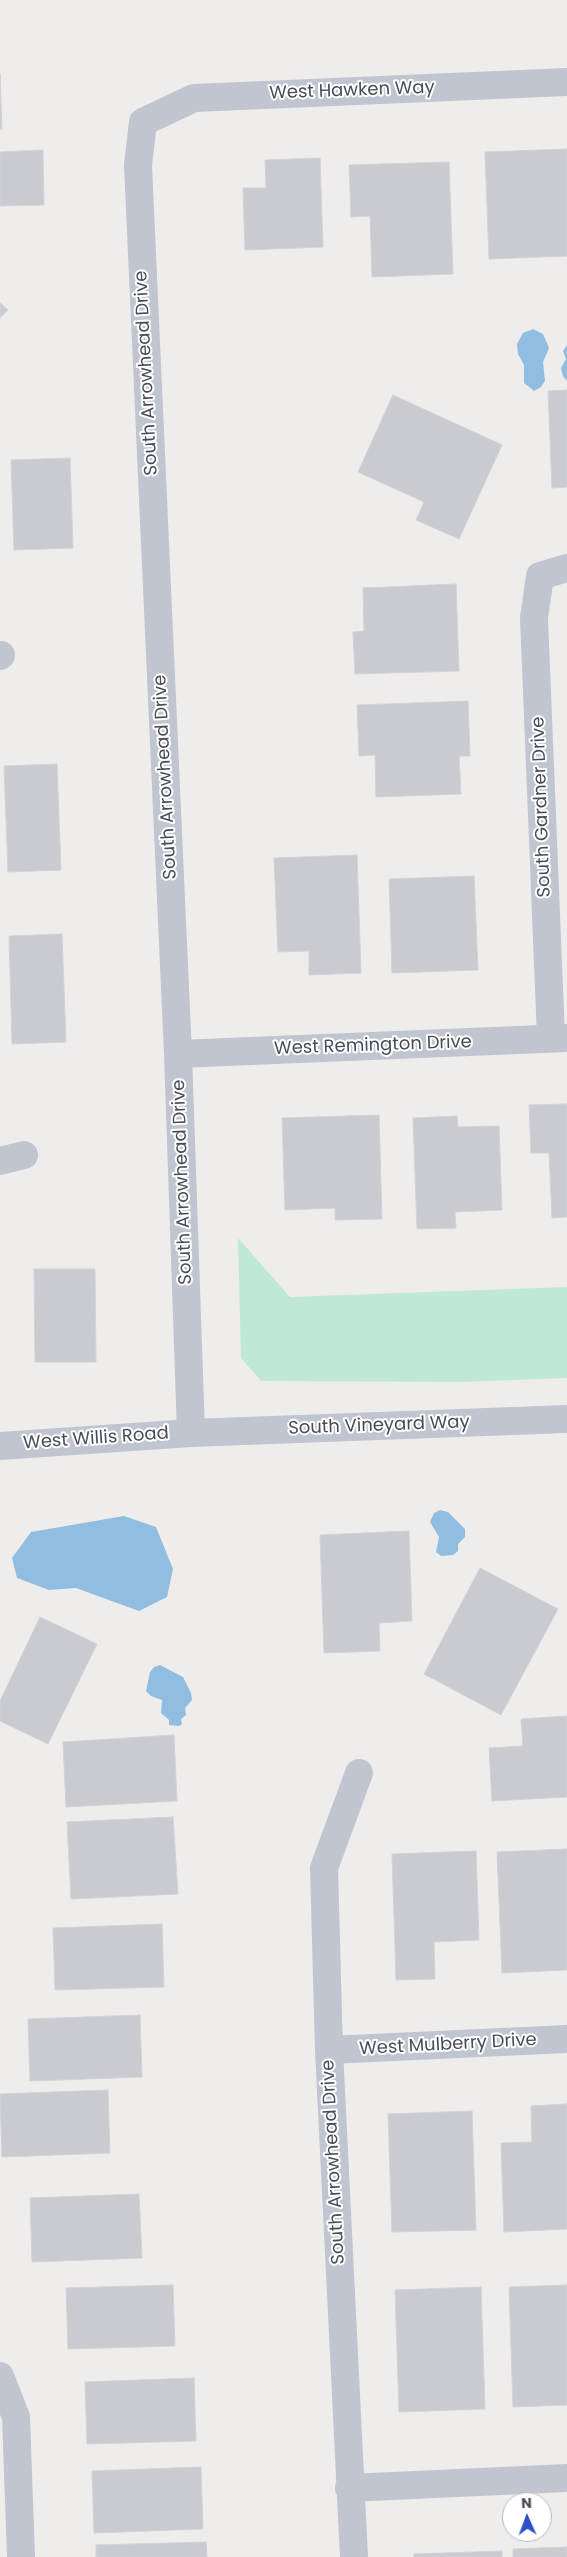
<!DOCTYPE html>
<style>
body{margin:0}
#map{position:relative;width:567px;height:2557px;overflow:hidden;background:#efedec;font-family:Poppins,sans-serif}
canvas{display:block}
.north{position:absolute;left:502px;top:2492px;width:50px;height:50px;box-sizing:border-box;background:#fff;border:1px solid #b5b7bc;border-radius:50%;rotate:358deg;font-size:14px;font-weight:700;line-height:20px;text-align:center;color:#474c57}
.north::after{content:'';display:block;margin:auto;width:18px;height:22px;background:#2f4fc6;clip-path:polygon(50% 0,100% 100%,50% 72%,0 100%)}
</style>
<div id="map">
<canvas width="567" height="2557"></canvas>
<div class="north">N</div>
</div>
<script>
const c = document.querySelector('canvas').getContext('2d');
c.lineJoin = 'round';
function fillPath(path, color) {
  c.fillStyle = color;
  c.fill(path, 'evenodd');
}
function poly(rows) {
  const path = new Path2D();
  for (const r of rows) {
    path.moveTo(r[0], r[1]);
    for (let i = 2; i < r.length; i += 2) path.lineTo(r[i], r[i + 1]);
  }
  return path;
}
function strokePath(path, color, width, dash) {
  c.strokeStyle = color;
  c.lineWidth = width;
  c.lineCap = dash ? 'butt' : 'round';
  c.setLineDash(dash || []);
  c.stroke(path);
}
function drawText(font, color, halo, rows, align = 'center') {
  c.font = font + ' Poppins,sans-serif';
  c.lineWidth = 4;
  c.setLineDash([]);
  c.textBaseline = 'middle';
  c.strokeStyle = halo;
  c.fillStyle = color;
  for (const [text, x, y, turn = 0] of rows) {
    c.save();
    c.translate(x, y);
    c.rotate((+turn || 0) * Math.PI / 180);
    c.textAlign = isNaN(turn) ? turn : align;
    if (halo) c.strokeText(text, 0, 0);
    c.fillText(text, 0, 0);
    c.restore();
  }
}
const green = poly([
 [238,1238,290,1297,567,1287,567,1378,462,1382,261,1381,241,1358]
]);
const water = poly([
 [533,329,543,334,549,348,543,362,545,381,541,387,534,391,524,383,524,365,518,354,517,344,523,333],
 [567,345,567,381,563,376,561,368,566,359,563,351],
 [440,1510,448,1512,465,1529,465,1537,458,1544,458,1551,453,1555,441,1556,436,1552,439,1537,430,1522,434,1513],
 [124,1516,156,1527,173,1569,167,1597,139,1611,76,1588,49,1590,17,1578,12,1558,31,1532],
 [160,1665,183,1677,191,1693,192,1700,185,1708,186,1715,181,1719,182,1724,179,1726,169,1725,169,1720,161,1713,162,1700,151,1696,146,1691,150,1672,154,1667]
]);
const building = poly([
 [0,74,2,129,0,129,0,74],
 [567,149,567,256,489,259,485,152,567,149],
 [43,150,44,205,0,206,0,152,43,150],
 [320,158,323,247,245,250,243,188,266,188,265,160,320,158],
 [449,162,453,274,372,277,370,216,351,217,349,165,449,162],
 [0,303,8,310,0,318,0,303],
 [567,390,567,487,552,488,548,391,567,390],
 [393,395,502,445,459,539,416,520,424,502,358,472,393,395],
 [70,458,73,548,14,550,11,460,70,458],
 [456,584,459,671,355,674,353,632,364,631,363,588,456,584],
 [468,701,470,756,459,756,461,794,376,797,375,755,359,756,357,705,468,701],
 [57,764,61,870,8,872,4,766,57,764],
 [357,855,361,973,309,975,309,951,278,952,274,858,357,855],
 [474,876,478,970,392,973,389,879,474,876],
 [62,934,66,1042,12,1044,9,936,62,934],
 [567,1104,567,1217,552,1218,549,1153,531,1153,529,1105,567,1104],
 [379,1115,382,1219,335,1220,335,1208,285,1210,282,1118,379,1115],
 [457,1116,458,1127,499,1126,502,1210,455,1212,456,1228,417,1229,413,1118,457,1116],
 [34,1269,95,1269,96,1362,35,1362,34,1269],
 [409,1531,412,1621,379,1623,380,1651,324,1653,320,1535,409,1531],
 [480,1568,558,1609,501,1715,424,1674,480,1568],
 [40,1617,97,1644,48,1744,0,1721,0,1701,40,1617],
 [567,1716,567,1797,492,1801,489,1748,523,1746,521,1719,567,1716],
 [174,1735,177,1801,66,1807,63,1742,174,1735],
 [173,1817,178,1894,71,1899,67,1822,173,1817],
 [567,1849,567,1970,502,1973,497,1852,567,1849],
 [476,1851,479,1940,434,1942,435,1979,396,1980,392,1854,476,1851],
 [162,1924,164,1987,55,1990,53,1928,162,1924],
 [140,2015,142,2077,30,2081,28,2019,140,2015],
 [108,2090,110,2153,2,2157,0,2094,108,2090],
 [567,2104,567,2229,504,2232,501,2143,532,2142,531,2106,567,2104],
 [472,2111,476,2230,392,2232,388,2114,472,2111],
 [139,2194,142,2258,32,2262,30,2198,139,2194],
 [173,2285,175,2346,68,2349,66,2288,173,2285],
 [567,2285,567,2405,513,2407,509,2287,567,2285],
 [481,2287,485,2409,399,2412,395,2290,481,2287],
 [194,2378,196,2441,87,2444,85,2382,194,2378],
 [201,2467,203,2529,94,2533,92,2471,201,2467],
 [206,2542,207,2557,96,2557,96,2545,206,2542],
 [567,2547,567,2557,513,2557,513,2549,567,2547],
 [502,2551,502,2557,414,2557,414,2554,502,2551]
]);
const minor = poly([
 [0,656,1,655],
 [551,1038,534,618,540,576,567,568],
 [178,1054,567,1038],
 [0,1161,24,1155],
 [191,1433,178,1054,138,165,143,122,194,98,567,82],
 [0,1446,191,1433,567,1419],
 [329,2050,567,2039],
 [0,2376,16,2417,21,2557],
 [349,2488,567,2478],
 [354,2557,329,2050,324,1868,359,1773]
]);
const streetNames = [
 ["West Hawken Way",352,91,-2],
 ["South Arrowhead Drive",147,373,-93],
 ["South Arrowhead Drive",166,777,-93],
 ["South Gardner Drive",542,807,-92],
 ["West Remington Drive",373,1046,-2],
 ["South Arrowhead Drive",183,1182,-92],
 ["South Vineyard Way",379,1426,-2],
 ["West Willis Road",96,1439,-4],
 ["West Mulberry Drive",448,2045,-3],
 ["South Arrowhead Drive",334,2162,-93]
];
fillPath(green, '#bfe8d8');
fillPath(water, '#91bee0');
fillPath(building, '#cacbd1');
strokePath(building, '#d1d1d7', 1);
strokePath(minor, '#c1c5d0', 28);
drawText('18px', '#474c57', '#fff', streetNames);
</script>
